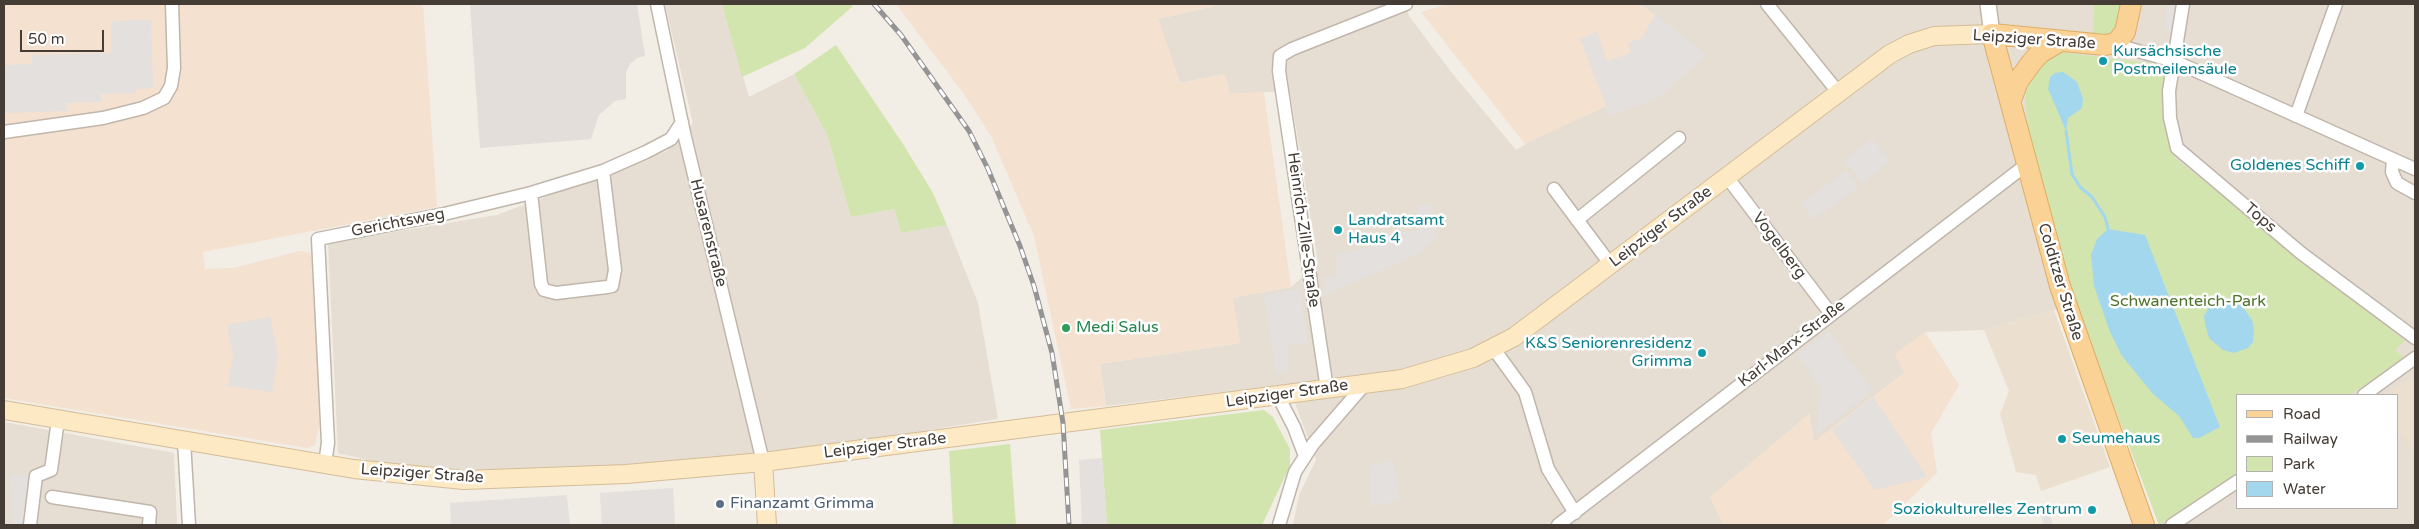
<!DOCTYPE html>
<meta charset="utf-8">
<style>
body{margin:0}
#map{position:relative;width:2419px;height:529px;overflow:hidden;background:#f2ede5;font-family:"Varela Round",sans-serif}
canvas{display:block}
.frame{position:absolute;inset:0;border:5px solid #443c35;pointer-events:none}
.legend{position:absolute;left:2236px;top:394px;width:162px;height:115px;box-sizing:border-box;background:#fff;border:1px solid #b4b1ae;margin:0;padding:6px 9px;list-style:none;font-size:15px;color:#443c35}
.legend li{display:flex;align-items:center;gap:10px;height:25px}
.legend b{width:25px;border:1px solid #b4b1ae}
.scale{position:absolute;left:20px;top:30px;width:84px;height:22px;box-sizing:border-box;border:2px solid #443c35;border-top:0;padding-left:6px;font-size:15px;line-height:18px;white-space:nowrap;color:#443c35;-webkit-text-stroke:4px #fff;paint-order:stroke}
</style>
<div id="map">
<canvas width="2419" height="529"></canvas>
<div class="frame"></div>
<ul class="legend">
<li><b style="height:6px;background:#fbd295"></b>Road</li>
<li><b style="height:6px;background:#949494"></b>Railway</li>
<li><b style="height:14px;background:#d3e5af"></b>Park</li>
<li><b style="height:14px;background:#a3d7ed"></b>Water</li>
</ul>
<div class="scale">50 m</div>
</div>
<script>
const c = document.querySelector('canvas').getContext('2d');
c.lineJoin = 'round';
function fillPath(path, color) {
  c.fillStyle = color;
  c.fill(path, 'evenodd');
}
function poly(rows) {
  const path = new Path2D();
  for (const r of rows) {
    path.moveTo(r[0], r[1]);
    for (let i = 2; i < r.length; i += 2) path.lineTo(r[i], r[i + 1]);
  }
  return path;
}
function strokePath(path, color, width, dash) {
  c.strokeStyle = color;
  c.lineWidth = width;
  c.lineCap = dash ? 'butt' : 'round';
  c.setLineDash(dash || []);
  c.stroke(path);
}
function drawText(font, color, halo, rows, align = 'center') {
  c.font = font + ' "Varela Round",sans-serif';
  c.lineWidth = 5;
  c.setLineDash([]);
  c.textBaseline = 'middle';
  c.strokeStyle = halo;
  c.fillStyle = color;
  for (const [text, x, y, turn = 0] of rows) {
    c.save();
    c.translate(x, y);
    c.rotate((+turn || 0) * Math.PI / 180);
    c.textAlign = isNaN(turn) ? turn : align;
    if (halo) c.strokeText(text, 0, 0);
    c.fillText(text, 0, 0);
    c.restore();
  }
}
const residential = poly([
 [665,4,722,4,749,97,794,74,827,135,851,217,894,209,901,233,947,225,978,303,998,419,820,447,574,470,407,469,338,453,328,243,497,215,667,151,693,123],
 [1223,4,1405,4,1409,16,1452,73,1516,150,1532,140,1606,106,1610,116,1706,55,1640,4,2415,4,2415,525,2159,525,2075,304,1984,330,1925,332,1904,373,1814,442,1809,414,1711,497,1723,525,1551,525,1549,523,1546,525,1293,525,1299,495,1316,460,1288,384,1106,406,1100,364,1240,343,1232,298,1291,287,1318,263,1290,91,1230,94,1225,74,1180,83,1158,19],
 [2238,395,2398,395,2398,508,2238,508],
 [4,422,174,453,177,525,4,525]
]);
const commercial = poly([
 [4,4,423,4,437,207,203,252,205,269,233,268,300,251,310,253,312,260,317,316,319,426,315,445,307,448,4,398],
 [896,4,1223,4,1158,19,1180,83,1225,74,1230,94,1264,92,1291,287,1233,298,1240,343,1100,364,1106,406,1071,409,1034,236,991,136,964,94],
 [1448,4,1640,4,1707,55,1658,98,1610,116,1606,106,1525,144,1421,12],
 [1925,332,1959,385,1931,433,1937,473,1883,525,1723,525,1710,497,1809,414,1814,442,1904,373,1895,354]
]);
const industrial = poly([
 [470,4,637,4,645,56,637,58,630,64,626,72,626,99,615,101,599,115,591,139,480,148]
]);
const education = poly([
 [2054,310,2110,467,2041,491,2036,475,2016,472,2000,414,2009,391,1984,330],
 [2415,375,2415,453,2398,432,2398,395,2386,395]
]);
const green = poly([
 [722,4,850,4,853,6,805,48,742,77],
 [2094,4,2122,4,2115,30,2108,34,2093,34],
 [836,45,903,144,933,193,947,225,901,233,894,209,851,217,827,135,794,74],
 [2060,52,2165,65,2162,100,2175,158,2405,341,2395,350,2404,358,2350,395,2238,395,2238,474,2159,525,2049,233,2030,157,2025,95,2037,64],
 [1264,410,1273,417,1290,449,1290,466,1262,525,1107,525,1100,430],
 [1010,444,1016,525,953,525,949,451]
]);
const parking = poly([
 [2167,4,2176,4,2172,31,2164,29],
 [1655,14,1707,55,1658,98,1610,116,1580,39,1597,31,1607,61,1631,53,1628,43,1642,38],
 [151,20,153,88,136,89,136,93,101,94,101,102,67,103,67,111,4,113,4,65,32,64,32,55,111,53,111,21],
 [1872,139,1891,161,1862,183,1844,160],
 [1847,170,1859,187,1813,220,1801,203],
 [1432,203,1437,238,1419,254,1325,295,1323,278,1337,276,1335,254,1367,248,1379,235,1420,230,1417,205],
 [1300,289,1308,343,1288,345,1289,372,1276,374,1264,295],
 [270,317,278,355,272,392,228,386,233,354,227,325],
 [1829,331,1873,391,1816,435,1821,389,1797,354],
 [1873,397,1927,477,1875,490,1832,430],
 [1102,458,1107,525,1082,525,1079,460],
 [1393,459,1400,500,1371,507,1369,466],
 [10,475,36,476,30,525,13,525],
 [673,488,675,525,602,525,600,493],
 [567,495,570,525,451,525,450,503],
 [2049,513,2053,525,2044,525,2041,516]
]);
const water = poly([
 [2063,72,2077,82,2083,99,2082,108,2068,118,2066,131,2048,89,2050,77,2055,73],
 [2108,229,2145,235,2220,427,2199,438,2193,438,2179,416,2153,394,2122,356,2110,332,2094,286,2091,255,2097,239],
 [2230,298,2238,300,2252,320,2254,328,2253,342,2248,348,2234,353,2223,350,2209,338,2205,324,2204,316,2212,302]
]);
const stream = poly([
 [2066,131,2072,174,2080,187,2092,197,2105,217,2108,229]
]);
const minor = poly([
 [657,4,684,133,763,462],
 [1767,4,1838,92],
 [2183,4,2169,91,2170,118,2177,148,2301,253,2415,338],
 [2116,43,2127,48,2174,61,2415,169],
 [2296,116,2336,4],
 [4,132,103,118,143,108,164,98,171,86,174,68,172,4],
 [2393,159,2392,172,2397,183,2415,193],
 [1727,177,1831,314],
 [1554,189,1611,265],
 [531,193,541,284,544,290,556,293,607,287,612,286,615,270,603,171],
 [1577,220,1679,138],
 [1494,349,1525,392,1548,469,1575,513],
 [1327,389,1279,71,1280,56,1292,49,1406,4],
 [2364,395,2415,358],
 [1278,396,1294,427,1305,456],
 [184,441,189,525],
 [325,464,328,443,318,239,444,214,531,193,603,171,646,152,671,139,682,122],
 [52,497,150,512,149,525],
 [30,525,36,476,51,470,58,420],
 [1279,525,1295,472,1313,444,1365,384],
 [1558,525,2026,165],
 [2172,525,2238,481]
]);
const tertiary = poly([
 [1988,4,1992,34]
]);
const secondary = poly([
 [4,410,354,469,464,480,626,474,763,462,1402,379,1473,358,1514,337,1890,54,1909,44,1934,36,1992,34],
 [763,462,767,525]
]);
const primary = poly([
 [2131,4,2125,32,2116,43,2105,45,1992,34,2060,286,2144,525],
 [2011,100,2018,81,2032,62,2040,53,2060,41]
]);
const rail = poly([
 [874,4,901,35,969,131,988,169,1020,246,1034,286,1052,353,1063,423,1069,525]
]);
const markers = [
 [2103,61,5,"#0f9aa8"],
 [2360,166,5,"#0f9aa8"],
 [1338,230,5,"#0f9aa8"],
 [1066,328,5,"#2e9e5b"],
 [1702,353,5,"#0f9aa8"],
 [2062,439,5,"#0f9aa8"],
 [720,504,5,"#5c6f8a"],
 [2092,510,5,"#0f9aa8"]
];
const streetNames = [
 ["Leipziger Straße",2034,40,4],
 ["Tops",2260,218,40],
 ["Gerichtsweg",398,223,-11],
 ["Leipziger Straße",1661,227,-37],
 ["Heinrich-Zille-Straße",1303,230,82],
 ["Husarenstraße",708,233,76],
 ["Vogelberg",1779,246,53],
 ["Colditzer Straße",2060,282,73],
 ["Karl-Marx-Straße",1792,344,-38],
 ["Leipziger Straße",1287,394,-8],
 ["Leipziger Straße",885,446,-7],
 ["Leipziger Straße",422,474,4]
];
const cultureNames = [
 ["Kursächsische",2113,52],
 ["Postmeilensäule",2113,70],
 ["Goldenes Schiff",2350,166,"right"],
 ["Landratsamt",1348,221],
 ["Haus 4",1348,239],
 ["K&S Seniorenresidenz",1692,344,"right"],
 ["Grimma",1692,362,"right"],
 ["Seumehaus",2072,439],
 ["Soziokulturelles Zentrum",2082,510,"right"]
];
const parkNames = [
 ["Schwanenteich-Park",2188,302]
];
const leisureNames = [
 ["Medi Salus",1076,328]
];
const serviceNames = [
 ["Finanzamt Grimma",730,504]
];
fillPath(residential, '#e6ded3');
fillPath(commercial, '#f4e1d0');
fillPath(industrial, '#e4deda');
fillPath(education, '#ebe0cf');
fillPath(green, '#d3e5af');
fillPath(parking, '#e3e0dd');
fillPath(water, '#a3d7ed');
strokePath(stream, '#a3d7ed', 3);
strokePath(minor, '#c0b6ab', 15);
strokePath(tertiary, '#c0b6ab', 18);
strokePath(secondary, '#d4bd98', 20);
strokePath(primary, '#dfad66', 22);
strokePath(minor, '#fff', 12);
strokePath(tertiary, '#fff', 15);
strokePath(secondary, '#fde9c4', 18);
strokePath(primary, '#fbd295', 20);
strokePath(rail, '#949494', 5);
strokePath(rail, '#fff', 3, [9]);
for (const [x, y, r, color] of markers) {
  const dot = new Path2D();
  dot.arc(x, y, r, 0, 2 * Math.PI);
  c.fillStyle = color;
  c.fill(dot);
  strokePath(dot, '#fff', 2);
}
drawText('16px', '#443c35', '#fff', streetNames);
drawText('16px', '#0d838f', '#fff', cultureNames, 'left');
drawText('16px', '#4e732a', '#fff', parkNames);
drawText('16px', '#27864d', '#fff', leisureNames, 'left');
drawText('16px', '#4e5e75', '#fff', serviceNames, 'left');
</script>
